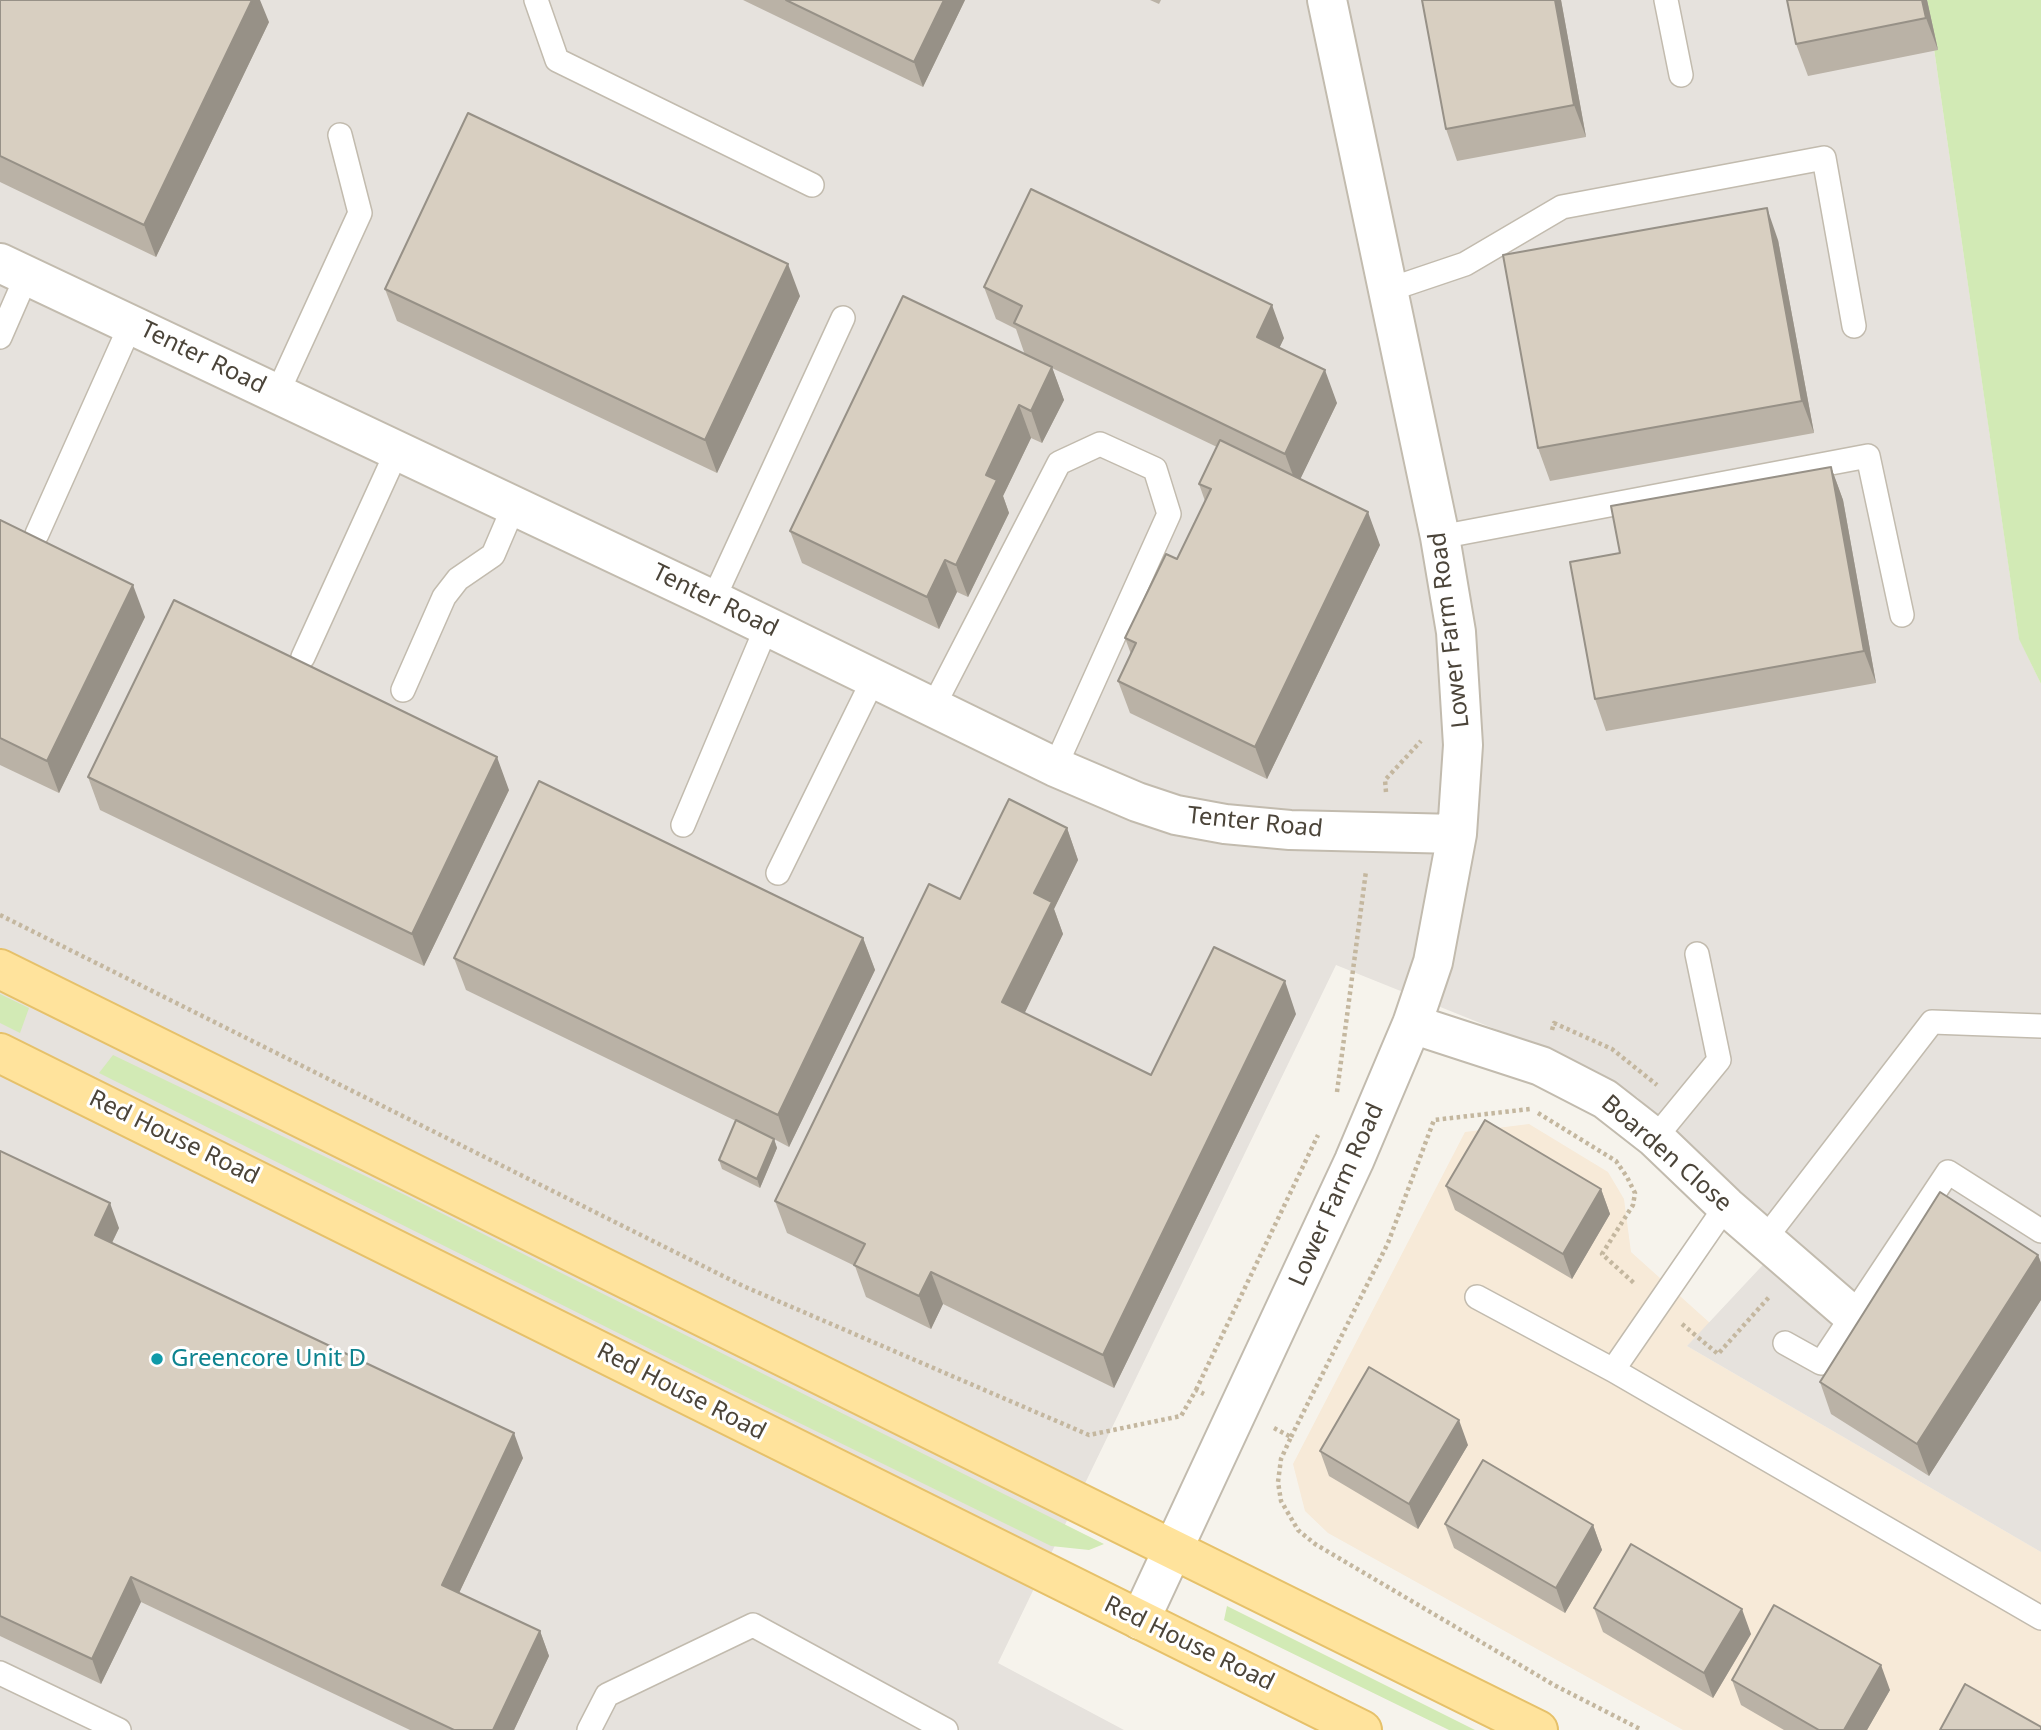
<!DOCTYPE html>
<style>
body{margin:0}
canvas{display:block;background:#f6f3ec}
</style>
<canvas width="2041" height="1730"></canvas>
<script>
const c = document.querySelector('canvas').getContext('2d');
c.lineJoin = 'round';
function fillPath(path, color) {
  c.fillStyle = color;
  c.fill(path, 'evenodd');
}
function poly(rows) {
  const path = new Path2D();
  for (const r of rows) {
    path.moveTo(r[0], r[1]);
    for (let i = 2; i < r.length; i += 2) path.lineTo(r[i], r[i + 1]);
  }
  return path;
}
function strokePath(path, color, width, dash) {
  c.strokeStyle = color;
  c.lineWidth = width;
  c.lineCap = dash ? 'butt' : 'round';
  c.setLineDash(dash || []);
  c.stroke(path);
}
function drawText(font, color, halo, rows, align = 'center') {
  c.font = font + ' "Noto Sans",sans-serif';
  c.lineWidth = 6;
  c.setLineDash([]);
  c.textBaseline = 'middle';
  c.strokeStyle = halo;
  c.fillStyle = color;
  for (const [text, x, y, turn = 0] of rows) {
    c.save();
    c.translate(x, y);
    c.rotate((+turn || 0) * Math.PI / 180);
    c.textAlign = isNaN(turn) ? turn : align;
    if (halo) c.strokeText(text, 0, 0);
    c.fillText(text, 0, 0);
    c.restore();
  }
}
const commercial = poly([
 [1529,1124,1608,1172,1624,1199,1631,1252,1710,1323,1687,1346,2041,1552,2041,1730,1683,1730,1328,1533,1305,1511,1293,1464,1465,1132]
]);
const industrial = poly([
 [0,0,1927,0,2019,638,2041,684,2041,1552,1687,1346,1789,1237,1637,1097,1577,1062,1336,965,998,1663,1124,1730,0,1730]
]);
const green = poly([
 [1927,0,2041,0,2041,684,2019,639],
 [0,994,29,1008,20,1033,0,1023],
 [113,1055,405,1195,1104,1544,1089,1550,1051,1546,736,1392,99,1073],
 [1227,1606,1475,1730,1449,1730,1224,1620]
]);
const path = poly([
 [1386,792,1385,780,1421,741],
 [0,915,743,1286,1089,1435,1181,1416,1196,1390,1204,1394],
 [1552,1030,1554,1023,1612,1049,1657,1085],
 [1337,1092,1366,871],
 [1538,1113,1616,1161,1627,1177,1635,1193,1633,1205,1602,1254,1635,1284],
 [1682,1324,1718,1354,1770,1296],
 [1196,1390,1318,1135],
 [1274,1428,1291,1437,1281,1459,1278,1482,1281,1501,1298,1530,1315,1544,1554,1685,1642,1730],
 [1291,1437,1388,1243,1434,1120,1530,1109]
]);
const service = poly([
 [536,0,557,60,812,185],
 [1666,0,1681,75],
 [1388,290,1465,264,1562,207,1824,158,1854,326],
 [0,337,27,275],
 [277,394,360,213,340,135],
 [37,534,131,324],
 [1440,537,1868,456,1902,615],
 [713,600,843,318],
 [303,657,397,451],
 [403,690,444,597,458,579,493,555,514,506],
 [933,707,1059,463,1100,444,1155,469,1169,514,1055,767],
 [683,825,767,626],
 [778,873,874,678],
 [1655,1138,1719,1060,1697,954],
 [1764,1240,1932,1022,2041,1026],
 [1477,1297,1613,1370,2041,1618],
 [1785,1343,1821,1363,1948,1172,2041,1231],
 [1613,1370,1726,1206],
 [0,1673,119,1730],
 [589,1730,607,1695,753,1625,946,1730]
]);
const minor = poly([
 [0,263,713,600,1055,767,1137,802,1176,815,1225,824,1290,830,1457,834],
 [1412,1024,1541,1066,1605,1099,1655,1138,1726,1206,1853,1316],
 [1140,1620,1354,1161,1412,1024,1433,962,1457,834,1463,745,1456,632,1440,537,1327,0]
]);
const primary = poly([
 [0,969,1538,1730],
 [0,1053,1362,1730]
]);
const wall = poly([
 [0,0,269,22,156,257,0,182],
 [743,0,965,0,923,87],
 [1150,0,1161,0,1159,4],
 [1422,0,1561,0,1586,137,1457,161,1446,129],
 [1927,0,1938,50,1808,76,1796,44],
 [1778,240,1814,433,1550,481,1538,448],
 [984,287,1284,338,1279,348,1337,403,1300,479,1380,545,1267,779,1130,713,1118,681,1131,654,1125,638,1177,559,1205,501,1199,484,1217,447,1052,368,1064,400,1042,443,1031,438,1003,496,1009,513,968,597,957,592,939,629,802,563,790,531,1025,355,1016,329,996,319],
 [385,289,800,296,717,473,397,321],
 [1831,467,1843,500,1876,683,1606,731,1595,699,1620,553],
 [0,520,145,617,59,793,0,765],
 [88,777,509,790,424,966,100,810],
 [1067,828,1078,860,1054,909,1063,934,1024,1013,1151,1075,1296,1014,1114,1388,943,1304,931,1329,866,1297,855,1266,787,1233,775,1201,960,899],
 [863,938,875,970,789,1147,774,1139,777,1148,760,1188,722,1169,719,1160,736,1121,466,990,454,958],
 [0,1151,119,1228,112,1243,523,1458,459,1593,540,1631,549,1656,514,1730,410,1730,141,1602,101,1684,0,1636],
 [1446,1186,1601,1189,1610,1214,1572,1279,1455,1210],
 [2038,1255,2041,1263,2041,1300,1929,1476,1831,1414,1820,1382],
 [1468,1445,1418,1529,1329,1476,1320,1451],
 [1445,1524,1593,1525,1602,1550,1565,1613,1454,1548],
 [1594,1608,1751,1634,1713,1698,1603,1632],
 [1732,1680,1890,1690,1867,1730,1784,1730,1741,1705]
]);
const shadedWall = poly([
 [252,0,260,0,269,22,156,257,144,225],
 [944,0,965,0,923,87,914,62],
 [1555,0,1561,0,1586,137,1574,105],
 [1922,0,1927,0,1938,50,1926,18],
 [1767,208,1778,240,1814,433,1802,401],
 [788,264,800,296,717,473,705,440],
 [1272,305,1284,338,1269,370,1257,337],
 [1052,367,1064,400,1042,443,1031,411],
 [1325,370,1337,403,1297,486,1285,454],
 [1019,405,1031,438,1003,496,1009,513,968,597,956,565,986,475],
 [1831,467,1843,500,1876,683,1864,651],
 [1368,512,1380,545,1267,779,1255,747],
 [945,560,957,592,939,629,927,597],
 [133,585,145,617,59,793,47,761],
 [497,757,509,790,424,966,412,934],
 [1067,828,1078,860,1054,909,1063,934,1014,1035,1002,1002,1034,893],
 [863,938,875,970,789,1147,778,1115],
 [1285,981,1296,1014,1114,1388,1103,1355],
 [774,1139,777,1148,760,1188,757,1179],
 [1601,1189,1610,1214,1572,1279,1563,1254],
 [110,1203,119,1228,104,1259,95,1235],
 [2038,1255,2041,1263,2041,1300,1929,1476,1917,1444],
 [931,1272,943,1304,931,1329,919,1296],
 [1459,1420,1468,1445,1418,1529,1409,1504],
 [514,1433,523,1458,451,1610,442,1585],
 [1593,1525,1602,1550,1565,1613,1556,1588],
 [131,1577,141,1602,101,1684,92,1659],
 [1742,1609,1751,1634,1713,1698,1704,1673],
 [540,1631,549,1656,514,1730,493,1730],
 [1881,1665,1890,1690,1867,1730,1844,1730]
]);
const building = poly([
 [0,0,252,0,144,225,0,156,0,0],
 [786,0,944,0,914,62,786,0],
 [1422,0,1555,0,1574,105,1446,129,1422,0],
 [1787,0,1922,0,1926,18,1796,44,1787,0],
 [468,113,788,264,705,440,385,289,468,113],
 [1031,189,1272,305,1257,337,1325,370,1285,454,1014,323,1022,306,984,287,1031,189],
 [1767,208,1802,401,1538,448,1503,255,1767,208],
 [903,296,1052,367,1031,411,1019,405,986,475,997,480,956,565,945,560,927,597,790,531,903,296],
 [1220,440,1368,512,1255,747,1118,681,1136,643,1125,638,1166,554,1177,559,1211,489,1199,484,1220,440],
 [1831,467,1864,651,1595,699,1570,562,1620,553,1611,506,1831,467],
 [0,520,133,585,47,761,0,738,0,520],
 [174,600,497,757,412,934,88,777,174,600],
 [539,781,863,938,778,1115,454,958,539,781],
 [1009,799,1067,828,1034,893,1052,902,1002,1002,1151,1075,1214,947,1285,981,1103,1355,931,1272,919,1296,854,1265,865,1244,775,1201,929,884,960,899,1009,799],
 [736,1120,774,1139,757,1179,719,1160,736,1120],
 [1485,1120,1601,1189,1563,1254,1446,1186,1485,1120],
 [0,1151,110,1203,95,1235,514,1433,442,1585,540,1631,493,1730,454,1730,131,1577,92,1659,0,1616,0,1151],
 [1940,1192,2038,1255,1917,1444,1820,1382,1940,1192],
 [1369,1367,1459,1420,1409,1504,1320,1451,1369,1367],
 [1483,1460,1593,1525,1556,1588,1445,1524,1483,1460],
 [1631,1544,1742,1609,1704,1673,1594,1608,1631,1544],
 [1774,1605,1881,1665,1844,1730,1819,1730,1732,1680,1774,1605],
 [1965,1684,2041,1727,2041,1730,1940,1730,1965,1684]
]);
const markers = [
 [157,1359,7,"#0f9aa8"]
];
const streetNames = [
 ["Tenter Road",203,358,26],
 ["Tenter Road",715,601,26],
 ["Lower Farm Road",1450,630,-97],
 ["Tenter Road",1255,823,6],
 ["Red House Road",174,1138,26],
 ["Boarden Close",1666,1154,41],
 ["Lower Farm Road",1337,1195,-66],
 ["Red House Road",681,1392,27],
 ["Red House Road",1189,1644,26]
];
const cultureNames = [
 ["Greencore Unit D",171,1359]
];
fillPath(commercial, '#f7ead8');
fillPath(industrial, '#e6e2dd');
fillPath(green, '#d2eab5');
strokePath(service, '#c2bbae', 26);
strokePath(minor, '#c2bbae', 42);
strokePath(primary, '#e6c16a', 42);
strokePath(path, '#c4b79f', 4.5, [3.5, 3.5]);
strokePath(service, '#fff', 23);
strokePath(minor, '#fff', 38);
strokePath(primary, '#ffe39c', 38);
fillPath(wall, '#bab2a6');
fillPath(shadedWall, '#979187');
fillPath(building, '#d8cfc1');
strokePath(building, '#979187', 2);
for (const [x, y, r, color] of markers) {
  const dot = new Path2D();
  dot.arc(x, y, r, 0, 2 * Math.PI);
  c.fillStyle = color;
  c.fill(dot);
  strokePath(dot, '#fff', 2.5);
}
drawText('24px', '#4b4439', '#fff', streetNames);
drawText('24px', '#0d838f', '#fff', cultureNames, 'left');
</script>
